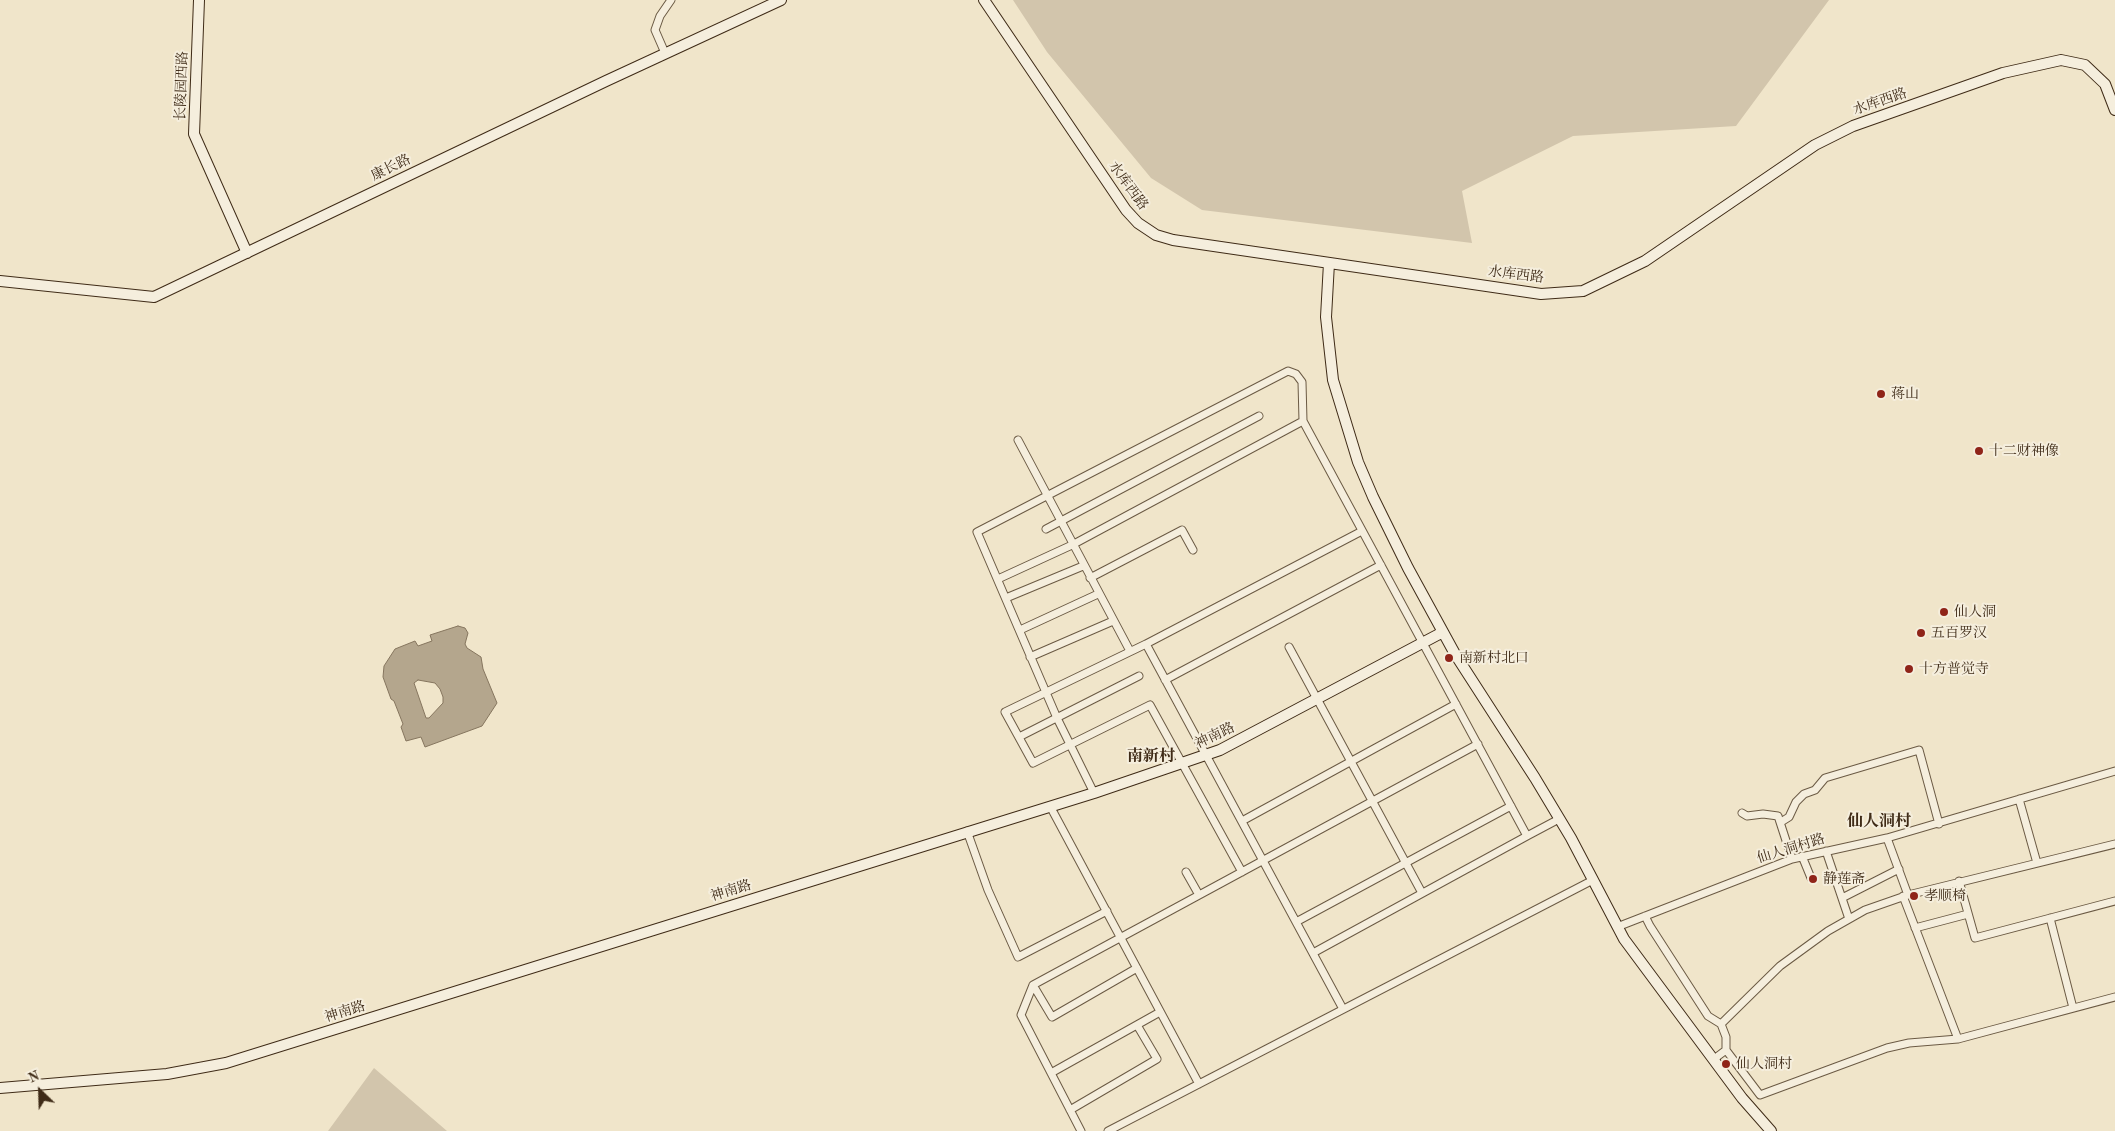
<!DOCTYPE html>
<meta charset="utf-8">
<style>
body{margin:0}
#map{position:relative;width:2115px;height:1131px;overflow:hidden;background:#f0e5ca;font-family:"Old Standard TT",serif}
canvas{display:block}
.north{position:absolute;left:15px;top:1066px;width:50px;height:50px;-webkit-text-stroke:4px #f5eedd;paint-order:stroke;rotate:336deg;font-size:14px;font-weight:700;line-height:20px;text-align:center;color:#3f2b17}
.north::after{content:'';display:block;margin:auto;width:18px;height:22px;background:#3f2b17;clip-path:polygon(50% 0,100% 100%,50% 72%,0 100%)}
</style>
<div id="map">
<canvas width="2115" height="1131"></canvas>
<div class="north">N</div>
</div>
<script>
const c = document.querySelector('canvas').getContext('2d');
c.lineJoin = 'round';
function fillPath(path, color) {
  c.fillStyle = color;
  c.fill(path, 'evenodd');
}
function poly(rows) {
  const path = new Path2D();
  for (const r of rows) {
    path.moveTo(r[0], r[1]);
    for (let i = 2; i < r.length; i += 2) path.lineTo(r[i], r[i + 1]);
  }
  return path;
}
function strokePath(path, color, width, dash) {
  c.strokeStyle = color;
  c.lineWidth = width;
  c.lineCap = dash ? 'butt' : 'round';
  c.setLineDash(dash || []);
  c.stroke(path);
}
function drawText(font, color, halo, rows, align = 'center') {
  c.font = font + ' "Old Standard TT","Noto Serif SC",serif';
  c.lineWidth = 4;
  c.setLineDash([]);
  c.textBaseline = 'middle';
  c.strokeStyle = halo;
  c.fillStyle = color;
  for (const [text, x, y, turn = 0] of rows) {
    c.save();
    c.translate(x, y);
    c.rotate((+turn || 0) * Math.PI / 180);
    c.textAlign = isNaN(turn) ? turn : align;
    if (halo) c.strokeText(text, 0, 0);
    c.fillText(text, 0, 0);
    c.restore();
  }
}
const green = poly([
 [1013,0,1829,0,1736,126,1573,136,1462,191,1472,243,1202,210,1151,178,1047,52],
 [374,1068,447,1131,328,1131]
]);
const water = poly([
 [458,626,465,628,468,633,465,644,467,648,481,657,483,669,497,703,482,726,425,747,421,737,406,741,401,727,403,724,394,701,391,699,383,677,384,666,395,649,415,641,418,646,432,641,430,635,458,626],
 [418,680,435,683,440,689,443,697,443,703,429,718,426,718,414,683,418,680]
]);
const street = poly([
 [665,53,655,30,660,16,671,0],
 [1018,440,1130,651],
 [1046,529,1259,416],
 [1090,578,1182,530,1193,550],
 [998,579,1072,545,1303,421],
 [1006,598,1083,566],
 [1020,630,1098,594],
 [1146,644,1343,1009],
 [1289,647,1422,893],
 [1030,657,1113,621],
 [1165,680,1381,565],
 [1019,737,1139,676],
 [1094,793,1057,718,977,532,1288,371,1296,374,1302,382,1303,421,1527,836,1313,953],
 [2019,799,2037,863],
 [1050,806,1199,1084],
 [1742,813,1747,816,1763,814,1778,816,1792,859],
 [1242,821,1456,704],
 [1781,822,1789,817,1796,802,1804,794,1815,790,1825,778,1919,750,1939,824],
 [967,831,988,890,1018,957,1107,911],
 [1527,836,1559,819],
 [1887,838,2115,771],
 [1826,851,1849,919],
 [1802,856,1811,878],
 [1186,872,1199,895],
 [1242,872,1150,705,1033,763,1005,712,1146,644,1362,531],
 [1959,881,1975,938,2115,901],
 [1903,896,1958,1039],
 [1842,898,1899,869],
 [1645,916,1650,926,1708,1016,1721,1024],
 [2050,918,2073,1008],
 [1296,922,1511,806],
 [1617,927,1792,859,1887,838,1908,895,2115,844],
 [1915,928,1968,914],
 [1033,985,1052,1017,1137,968],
 [1726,1050,1726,1037,1721,1024,1780,966,1828,931,1865,910,1908,895],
 [1714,1059,1726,1050,1760,1095,1887,1048,1909,1043,1958,1039,2115,997],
 [1051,1073,1160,1012],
 [1070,1110,1157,1059,1137,1025],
 [1081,1131,1021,1015,1033,985,1478,744],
 [1108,1131,1593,880]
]);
const secondary = poly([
 [199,0,194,134,247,253],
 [984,0,1126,210,1138,223,1156,235,1173,240,1541,294,1583,291,1645,261,1815,145,1853,126,2003,73,2061,60,2085,65,2105,84,2115,110],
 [1329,263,1326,317,1333,380,1358,462,1373,497,1408,568,1455,654,1535,778,1571,838,1624,939,1742,1098,1771,1131],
 [0,281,154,297,606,81,781,0],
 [0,1088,167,1074,226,1063,1094,793,1220,750,1443,632]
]);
const markers = [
 [1881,394,5,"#8f2418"],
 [1979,451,5,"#8f2418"],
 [1944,612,5,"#8f2418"],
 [1921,633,5,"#8f2418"],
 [1449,658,5,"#8f2418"],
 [1909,669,5,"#8f2418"],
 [1813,879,5,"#8f2418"],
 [1914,896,5,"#8f2418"],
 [1726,1064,5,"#8f2418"]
];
const streetNames = [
 ["长陵园西路",182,86,-88],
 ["水库西路",1880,102,-19],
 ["康长路",391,168,-26],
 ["水库西路",1128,186,54],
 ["水库西路",1516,275,7],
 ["神南路",1215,736,-25],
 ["仙人洞村路",1791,849,-17],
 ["神南路",731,891,-17],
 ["神南路",345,1012,-17]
];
const poiNames = [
 ["蒋山",1891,394],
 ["十二财神像",1989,451],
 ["仙人洞",1954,612],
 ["五百罗汉",1931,633],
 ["南新村北口",1459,658],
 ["十方普觉寺",1919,669],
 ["静莲斋",1823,879],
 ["孝顺椅",1924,896],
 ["仙人洞村",1736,1064]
];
const quarterNames = [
 ["南新村",1151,757],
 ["仙人洞村",1879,822]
];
fillPath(green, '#d2c5ac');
fillPath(water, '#b4a68d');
strokePath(water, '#85755e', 1);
strokePath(street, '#6b5a44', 9);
strokePath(secondary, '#3f2b17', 12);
strokePath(street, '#f5eedd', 7);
strokePath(secondary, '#f5eedd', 10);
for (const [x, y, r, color] of markers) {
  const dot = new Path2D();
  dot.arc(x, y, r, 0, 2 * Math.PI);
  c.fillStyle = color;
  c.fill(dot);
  strokePath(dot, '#f5eedd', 2);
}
drawText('14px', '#3f2b17', '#f5eedd', streetNames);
drawText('14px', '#3f2b17', '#f5eedd', poiNames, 'left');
drawText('bold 16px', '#3f2b17', '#f5eedd', quarterNames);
</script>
